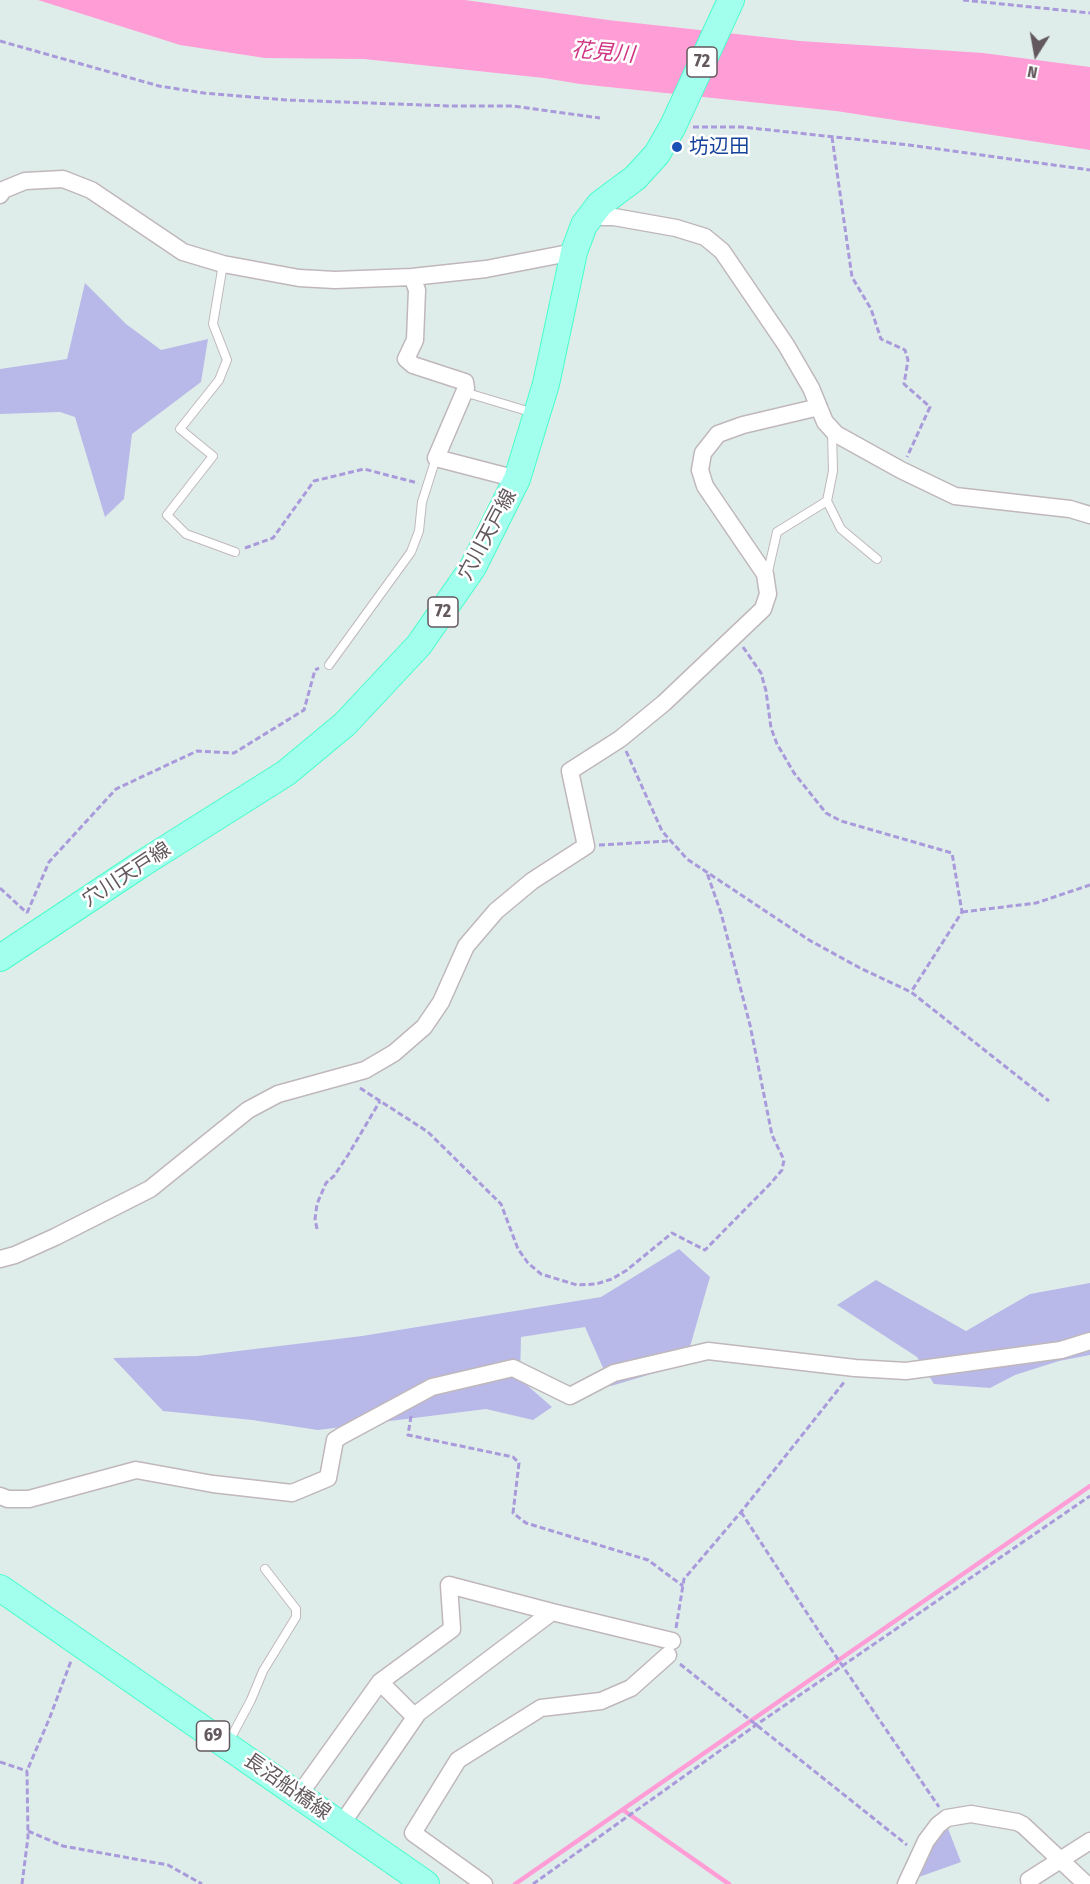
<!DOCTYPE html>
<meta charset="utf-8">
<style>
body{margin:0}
#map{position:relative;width:1090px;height:1884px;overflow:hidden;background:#dfedea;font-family:"Fira Sans Condensed",sans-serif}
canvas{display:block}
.north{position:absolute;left:1006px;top:24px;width:60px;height:60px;-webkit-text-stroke:4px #fff;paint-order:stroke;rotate:191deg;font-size:16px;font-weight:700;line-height:24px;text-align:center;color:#62585d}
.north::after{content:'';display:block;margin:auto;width:21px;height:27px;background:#62585d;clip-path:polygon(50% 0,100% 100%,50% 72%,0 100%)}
</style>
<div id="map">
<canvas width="1090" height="1884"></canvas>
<div class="north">N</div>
</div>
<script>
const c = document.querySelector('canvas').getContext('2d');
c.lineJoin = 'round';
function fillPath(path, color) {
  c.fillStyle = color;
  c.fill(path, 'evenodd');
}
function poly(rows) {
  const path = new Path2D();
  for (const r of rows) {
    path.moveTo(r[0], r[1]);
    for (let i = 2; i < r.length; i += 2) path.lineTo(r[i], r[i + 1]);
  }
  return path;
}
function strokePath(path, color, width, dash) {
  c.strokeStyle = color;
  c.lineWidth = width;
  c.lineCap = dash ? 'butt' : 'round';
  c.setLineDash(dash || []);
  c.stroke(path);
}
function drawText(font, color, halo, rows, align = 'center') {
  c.font = font + ' "Fira Sans Condensed","Noto Sans JP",sans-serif';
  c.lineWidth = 5;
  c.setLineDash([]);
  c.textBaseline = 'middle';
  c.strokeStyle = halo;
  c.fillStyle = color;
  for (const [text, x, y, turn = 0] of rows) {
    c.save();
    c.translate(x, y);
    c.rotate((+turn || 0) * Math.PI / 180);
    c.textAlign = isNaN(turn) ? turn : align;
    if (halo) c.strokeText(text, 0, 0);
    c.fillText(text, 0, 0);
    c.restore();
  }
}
const green = poly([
 [85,283,126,324,161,350,208,339,201,382,132,434,124,499,105,517,75,417,60,412,0,414,0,369,67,359],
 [679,1249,710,1277,685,1364,611,1386,585,1327,521,1337,520,1379,552,1407,533,1420,486,1409,318,1430,252,1420,163,1411,113,1358,197,1356,362,1336,601,1297],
 [876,1280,966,1331,1030,1294,1090,1283,1090,1355,1059,1361,1015,1375,990,1388,934,1384,917,1357,837,1305],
 [947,1826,961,1862,919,1877,921,1867,928,1850]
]);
const water = poly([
 [38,0,465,0,608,20,800,41,983,53,1090,67,1090,150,836,111,580,84,544,78,364,59,265,58,180,45]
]);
const stream = poly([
 [623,1810,729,1884],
 [515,1884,1090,1486]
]);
const path = poly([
 [963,0,1090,13],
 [0,41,159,86,204,93,286,100,451,106,513,106,600,118],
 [693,127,742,127,909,145,1090,170],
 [832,137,852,277,871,309,881,339,905,350,908,360,904,384,930,407,907,457],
 [245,548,273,538,314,481,364,469,418,483],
 [743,647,761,673,766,691,771,728,777,744,794,773,826,813,841,821,952,853,962,912,911,992],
 [626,751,662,831,687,859,809,940,860,968,911,992,1049,1101],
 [599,845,669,841],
 [0,888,27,913],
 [962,912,1036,903,1090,885],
 [27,913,49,862,116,789,197,751,234,753,304,710,315,670,319,668],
 [360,1088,428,1132,501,1204,518,1249,528,1263,541,1274,577,1285,596,1284,612,1279,627,1270,672,1233,705,1250,771,1183,782,1170,784,1160,772,1135,750,1025,721,913,707,873],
 [317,1229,315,1219,317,1204,326,1183,334,1176,348,1155,380,1101],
 [411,1416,408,1435,513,1457,519,1463,513,1513,526,1523,648,1560,683,1586],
 [741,1512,820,1633,939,1807],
 [676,1628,684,1579,741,1512,845,1381],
 [680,1664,907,1845],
 [0,1762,27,1771],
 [28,1831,63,1846,168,1865,202,1884],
 [22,1884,28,1837,27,1771,50,1717,71,1661],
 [533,1884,756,1725,1090,1496]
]);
const service = poly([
 [223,264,213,324,227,360,219,380,180,429,213,456,167,515,186,534,235,552],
 [464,392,534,413],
 [832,432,833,471,827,501,841,529,877,559],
 [767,576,777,532,827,501],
 [329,665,411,552,419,531,422,502,436,458],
 [228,1743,251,1700,263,1671,296,1617,296,1609,265,1569]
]);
const minor = poly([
 [0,195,3,190,25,181,63,179,91,190,183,252,223,264,299,278,335,280,412,277,486,269,574,252],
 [589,217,614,217,676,228,705,237,722,251,786,345,811,388,825,422,836,434,901,470,955,496,1070,509,1090,515],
 [412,277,417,290,415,340,406,359,413,365,465,382,466,388,436,458,517,479],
 [0,1259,15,1255,55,1237,150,1189,248,1110,278,1094,365,1070,394,1053,424,1027,441,1002,466,946,496,911,532,881,586,846,570,771,620,739,664,703,763,609,768,594,765,574,705,486,700,470,703,453,718,434,743,425,819,407],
 [0,1496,8,1499,29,1499,136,1470,213,1484,292,1493,328,1478,335,1440,343,1435,432,1387,513,1368,570,1396,614,1373,708,1351,855,1368,906,1371,1061,1350,1090,1341],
 [380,1682,415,1717],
 [299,1795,380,1682,452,1629,449,1585,552,1612],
 [341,1825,418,1713,552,1612,672,1641],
 [484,1884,413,1833,458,1760,541,1708,601,1701,631,1688,668,1655],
 [906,1884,926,1841,938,1825,947,1818,971,1814,1017,1822,1023,1825,1086,1884],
 [1030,1884,1029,1880,1090,1841]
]);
const primary = poly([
 [0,958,140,865,286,773,345,724,419,645,473,567,517,479,546,384,574,252,584,225,600,204,635,178,657,154,673,126,731,0],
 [0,1588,426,1884]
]);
const markers = [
 [677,147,6,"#1a4fb4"]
];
const shields = [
 [702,62,30],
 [443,612,30],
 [213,1736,33]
];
const shieldNames = [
 ["72",702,62],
 ["72",443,612],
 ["69",213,1736]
];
const transitNames = [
 ["坊辺田",689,147]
];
const streetNames = [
 ["穴川天戸線",488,535,-62],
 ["穴川天戸線",127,875,-33],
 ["長沼船橋線",287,1787,35]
];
const waterNames = [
 ["花見川",603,53,5]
];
fillPath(green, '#b8b9e8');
fillPath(water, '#ff9dd6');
strokePath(stream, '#ff9dd6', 4.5);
strokePath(service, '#c0b7bb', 10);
strokePath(minor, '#c0b7bb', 19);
strokePath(primary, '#46ffc8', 28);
strokePath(path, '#a99adb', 3, [6, 3]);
strokePath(service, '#fff', 8);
strokePath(minor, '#fff', 16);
strokePath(primary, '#a2ffee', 26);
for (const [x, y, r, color] of markers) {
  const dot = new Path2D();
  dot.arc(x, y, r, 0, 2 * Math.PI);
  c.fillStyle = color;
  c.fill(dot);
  strokePath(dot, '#fff', 2);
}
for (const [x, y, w] of shields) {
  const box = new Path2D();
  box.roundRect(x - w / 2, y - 15, w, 30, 4.5);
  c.fillStyle = '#fff';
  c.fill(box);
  strokePath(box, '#62585d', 1.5);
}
drawText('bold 18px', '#62585d', null, shieldNames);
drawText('20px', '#164399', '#fff', transitNames, 'left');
drawText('20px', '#62585d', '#fff', streetNames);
drawText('italic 21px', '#ce3482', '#fff', waterNames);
</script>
